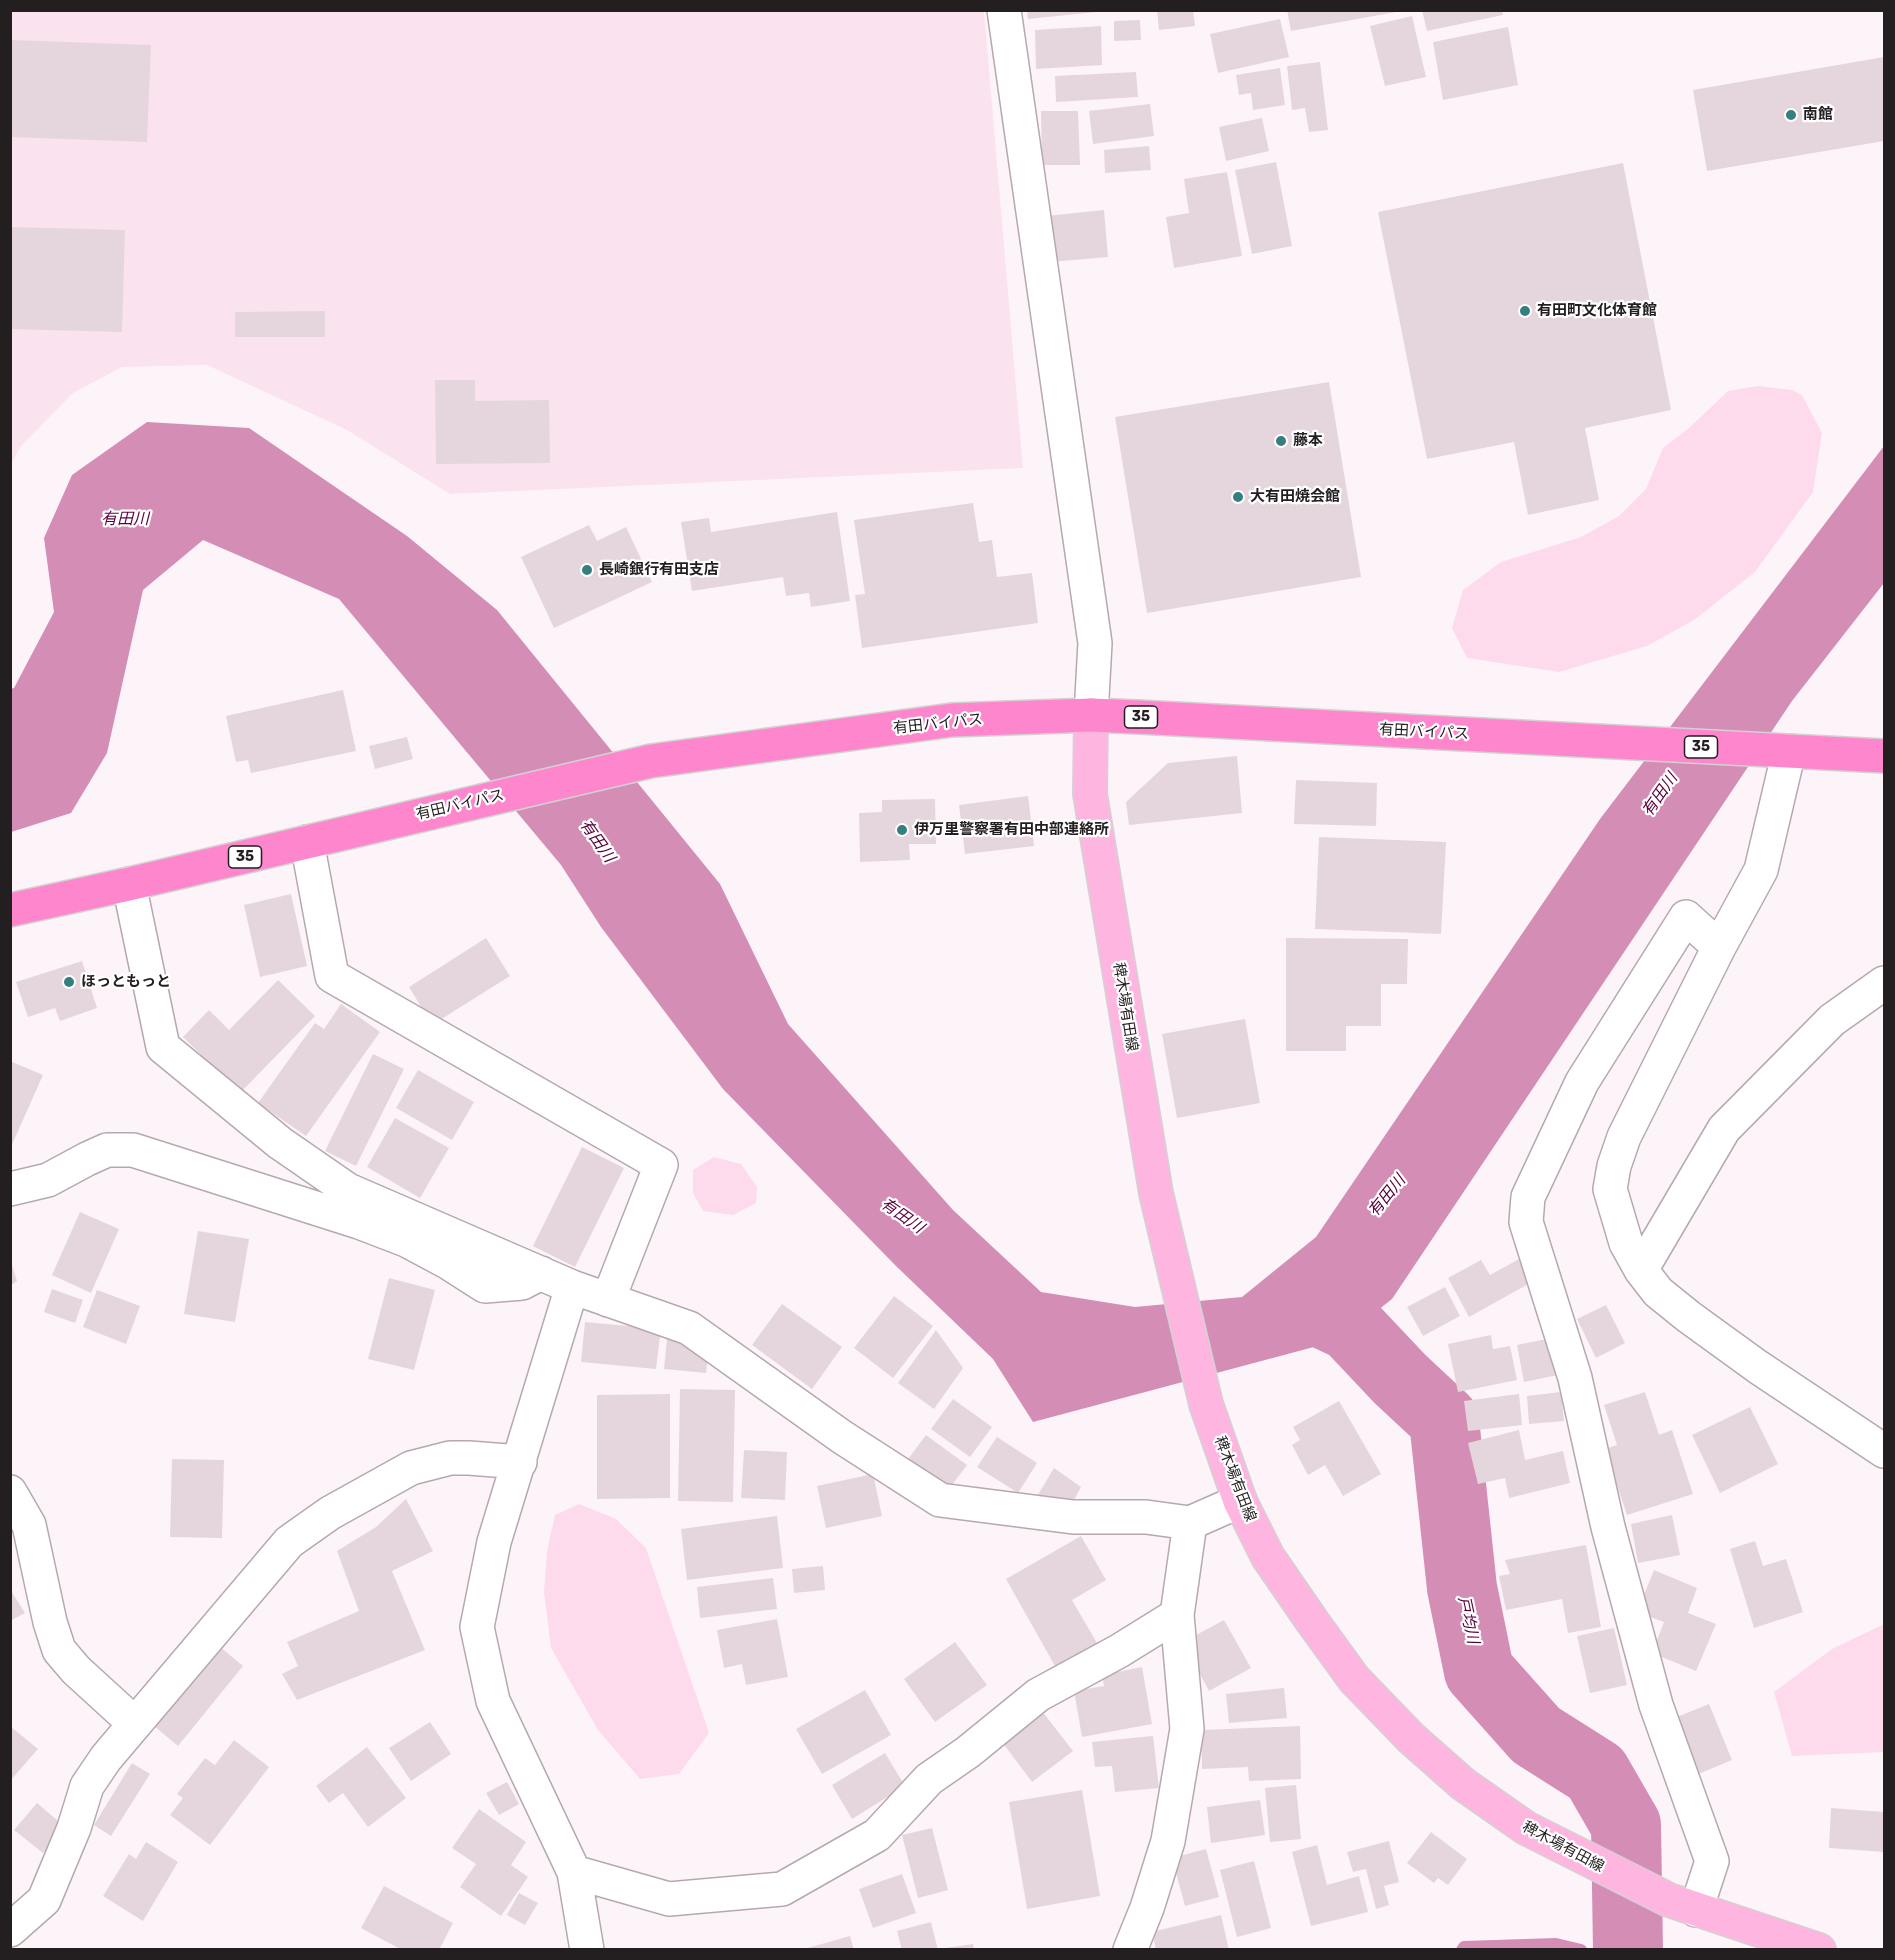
<!DOCTYPE html>
<meta charset="utf-8">
<style>
body{margin:0}
#map{position:relative;width:1895px;height:1960px;overflow:hidden;background:#fdf4f9;font-family:Rubik,sans-serif}
canvas{display:block}
.frame{position:absolute;inset:0;border:12px solid #231e20;pointer-events:none}
</style>
<div id="map">
<canvas width="1895" height="1960"></canvas>
<div class="frame"></div>
</div>
<script>
const c = document.querySelector('canvas').getContext('2d');
c.lineJoin = 'round';
function fillPath(path, color) {
  c.fillStyle = color;
  c.fill(path, 'evenodd');
}
function poly(rows) {
  const path = new Path2D();
  for (const r of rows) {
    path.moveTo(r[0], r[1]);
    for (let i = 2; i < r.length; i += 2) path.lineTo(r[i], r[i + 1]);
  }
  return path;
}
function strokePath(path, color, width, dash) {
  c.strokeStyle = color;
  c.lineWidth = width;
  c.lineCap = dash ? 'butt' : 'round';
  c.setLineDash(dash || []);
  c.stroke(path);
}
function drawText(font, color, halo, rows, align = 'center') {
  c.font = font + ' Rubik,"Noto Sans JP",sans-serif';
  c.lineWidth = 4.5;
  c.setLineDash([]);
  c.textBaseline = 'middle';
  c.strokeStyle = halo;
  c.fillStyle = color;
  for (const [text, x, y, turn = 0] of rows) {
    c.save();
    c.translate(x, y);
    c.rotate((+turn || 0) * Math.PI / 180);
    c.textAlign = isNaN(turn) ? turn : align;
    if (halo) c.strokeText(text, 0, 0);
    c.fillText(text, 0, 0);
    c.restore();
  }
}
const built = poly([
 [11,11,984,11,1023,468,450,494,347,430,207,365,122,367,73,393,21,446,11,464]
]);
const green = poly([
 [1758,386,1792,390,1802,395,1822,433,1813,492,1755,572,1694,620,1647,646,1559,672,1467,658,1452,628,1463,590,1501,562,1581,537,1619,516,1646,489,1663,448,1689,428,1728,391],
 [714,1157,741,1164,757,1187,756,1203,733,1215,703,1211,693,1193,693,1170],
 [579,1504,616,1519,646,1548,709,1733,679,1774,640,1779,598,1730,551,1648,544,1592,547,1551,555,1515],
 [1884,1624,1884,1752,1792,1756,1774,1692,1832,1649]
]);
const water = poly([
 [147,422,249,428,407,536,497,610,720,884,788,1024,953,1210,1041,1292,1135,1307,1242,1297,1316,1237,1600,819,1884,446,1884,583,1792,701,1392,1299,1340,1340,1033,1422,993,1359,896,1266,723,1089,601,927,561,865,339,599,203,540,143,590,107,753,71,813,11,832,10,689,14,688,54,612,44,538,72,475]
]);
const stream = poly([
 [1462,1950,1464,1947,1556,1944,1581,1950]
]);
const river = poly([
 [1297,1301,1350,1326,1400,1379,1444,1420,1462,1588,1479,1671,1536,1735,1596,1773,1626,1825,1628,1950]
]);
const building = poly([
 [1027,10,1097,10,1097,12,1028,19],
 [1157,10,1193,10,1195,26,1159,30],
 [1287,10,1396,10,1396,12,1291,31],
 [1422,10,1502,10,1503,15,1427,31],
 [1412,16,1426,77,1385,86,1370,26],
 [1280,19,1289,57,1218,73,1210,34],
 [1140,20,1141,40,1114,41,1114,21],
 [1101,26,1102,65,1036,69,1035,30],
 [1508,27,1518,85,1443,100,1433,42],
 [10,40,151,45,147,142,10,137],
 [1884,57,1884,141,1707,171,1693,90],
 [1320,62,1328,130,1309,132,1305,108,1292,110,1287,66],
 [1280,68,1285,105,1253,110,1251,93,1239,95,1236,75],
 [1136,72,1138,97,1056,102,1055,76],
 [1150,104,1154,136,1093,144,1089,111],
 [1041,111,1078,111,1080,165,1042,165],
 [1262,118,1269,151,1226,161,1219,127],
 [1149,146,1151,170,1105,173,1104,150],
 [1276,162,1292,246,1252,254,1235,170],
 [1623,163,1671,410,1585,428,1599,500,1528,515,1514,442,1427,459,1378,212],
 [1227,172,1242,256,1174,268,1166,217,1189,213,1184,179],
 [1104,210,1108,257,1050,262,1046,216],
 [10,227,125,230,122,332,10,329],
 [325,311,325,337,235,337,235,312],
 [435,380,475,380,475,401,549,400,550,463,436,464],
 [1329,382,1361,577,1147,613,1115,417],
 [973,503,979,542,992,540,997,577,1032,573,1038,623,862,648,855,595,865,594,854,520],
 [837,512,850,601,811,607,809,593,786,596,783,577,692,591,681,522,709,518,711,532],
 [589,525,597,541,626,527,652,582,554,628,521,557],
 [343,690,356,751,251,773,248,760,236,762,226,716],
 [407,737,413,759,375,769,369,746],
 [1237,756,1242,813,1129,825,1126,802,1168,763],
 [1296,780,1377,783,1376,826,1294,824],
 [1028,796,1034,846,965,854,959,805],
 [935,799,936,844,909,844,910,860,860,862,859,813,882,812,882,800],
 [1319,837,1446,842,1441,934,1315,929],
 [291,894,307,966,260,977,244,905],
 [486,938,510,976,432,1025,409,987],
 [1286,938,1408,939,1407,984,1381,984,1381,1026,1346,1026,1346,1051,1286,1051],
 [82,961,97,1008,60,1021,55,1008,28,1017,16,982],
 [278,980,315,1016,240,1093,183,1037,209,1010,229,1030],
 [341,1004,380,1032,306,1136,258,1103,315,1023,324,1029],
 [1245,1019,1260,1103,1177,1118,1162,1034],
 [373,1054,404,1069,356,1166,325,1151],
 [10,1061,43,1075,10,1149],
 [418,1070,474,1102,452,1140,396,1108],
 [395,1118,449,1148,420,1198,367,1167],
 [582,1147,624,1168,575,1267,533,1246],
 [80,1212,119,1229,91,1293,52,1275],
 [198,1231,249,1239,235,1322,184,1314],
 [10,1259,17,1281,10,1286],
 [1519,1259,1532,1282,1469,1317,1448,1278,1481,1260,1490,1275],
 [389,1278,435,1290,414,1370,368,1359],
 [1445,1287,1460,1316,1423,1336,1407,1307],
 [52,1289,83,1300,75,1323,44,1312],
 [97,1290,140,1306,126,1344,83,1327],
 [894,1296,933,1326,893,1378,854,1348],
 [782,1304,842,1347,812,1389,752,1345],
 [1606,1305,1625,1343,1596,1358,1577,1319],
 [585,1322,661,1329,656,1369,581,1362],
 [936,1330,963,1368,934,1409,898,1383],
 [1491,1335,1493,1349,1510,1346,1517,1380,1458,1392,1448,1344],
 [686,1338,708,1355,706,1373,664,1369,667,1339],
 [1552,1338,1558,1375,1524,1382,1517,1345],
 [680,1389,735,1390,733,1502,678,1501],
 [1561,1392,1564,1421,1529,1424,1527,1396],
 [1645,1392,1659,1435,1672,1430,1693,1494,1627,1515,1605,1449,1617,1445,1604,1405],
 [670,1394,670,1498,597,1499,597,1395],
 [1519,1394,1522,1425,1468,1431,1464,1401],
 [953,1399,992,1427,970,1457,931,1429],
 [1339,1401,1381,1474,1343,1496,1325,1465,1308,1475,1292,1445,1300,1440,1293,1427],
 [1750,1407,1778,1464,1720,1493,1692,1435],
 [1519,1430,1525,1460,1563,1451,1570,1483,1509,1498,1505,1478,1478,1484,1468,1443],
 [926,1435,967,1465,946,1493,905,1463],
 [997,1437,1037,1463,1018,1493,977,1467],
 [744,1450,787,1452,785,1500,741,1498],
 [172,1459,224,1460,222,1538,170,1537],
 [1054,1468,1081,1487,1071,1505,1036,1498],
 [873,1474,882,1516,826,1528,817,1486],
 [406,1499,433,1551,392,1571,425,1650,297,1700,282,1674,298,1666,287,1642,359,1611,337,1551,376,1527],
 [1672,1515,1680,1555,1638,1563,1631,1524],
 [777,1516,783,1568,687,1580,681,1529],
 [1081,1536,1106,1580,1072,1600,1097,1643,1055,1666,1006,1579],
 [1755,1541,1763,1566,1786,1559,1803,1612,1754,1628,1730,1549],
 [1586,1545,1601,1627,1568,1633,1562,1599,1506,1610,1499,1576,1510,1574,1505,1560],
 [823,1566,825,1590,794,1593,792,1569],
 [1654,1570,1697,1588,1688,1613,1716,1624,1696,1671,1652,1653,1664,1622,1637,1612],
 [773,1578,777,1609,700,1618,697,1587],
 [10,1589,25,1613,10,1621],
 [777,1619,788,1677,746,1685,742,1664,724,1668,717,1630],
 [1224,1620,1251,1668,1209,1691,1183,1642],
 [1614,1628,1627,1685,1590,1693,1577,1636],
 [955,1642,987,1685,935,1722,904,1679],
 [220,1647,243,1666,178,1746,154,1726],
 [1142,1667,1152,1724,1082,1737,1074,1691,1104,1686,1102,1675],
 [1284,1688,1287,1718,1229,1723,1226,1694],
 [865,1690,891,1735,822,1774,796,1729],
 [1709,1704,1732,1760,1691,1777,1667,1721],
 [1042,1711,1073,1751,1032,1782,1002,1742],
 [430,1722,451,1754,411,1781,389,1748],
 [10,1726,38,1749,10,1781],
 [1300,1726,1301,1779,1249,1781,1248,1767,1202,1769,1201,1730],
 [1153,1736,1159,1788,1115,1792,1112,1766,1095,1767,1092,1742],
 [234,1740,269,1767,210,1845,170,1815,183,1798,177,1794,205,1758,215,1765],
 [367,1747,406,1798,368,1827,343,1793,329,1803,316,1786],
 [885,1753,905,1786,852,1819,832,1785],
 [132,1763,150,1774,111,1836,94,1825],
 [507,1782,519,1804,499,1815,486,1793],
 [1296,1785,1301,1839,1270,1842,1265,1788],
 [1082,1790,1100,1896,1027,1909,1009,1802],
 [1260,1800,1265,1835,1211,1843,1207,1807],
 [37,1803,65,1827,43,1853,14,1830],
 [1831,1808,1884,1812,1884,1852,1829,1848],
 [479,1809,526,1842,511,1865,528,1877,501,1916,460,1887,476,1864,452,1848],
 [932,1828,948,1890,918,1898,902,1835],
 [1431,1832,1467,1859,1448,1885,1438,1878,1434,1883,1407,1863],
 [1389,1841,1399,1882,1384,1886,1389,1905,1376,1909,1366,1869,1353,1872,1347,1852],
 [146,1842,178,1862,143,1921,103,1896,129,1854,136,1859],
 [1317,1845,1327,1885,1359,1876,1368,1912,1311,1926,1292,1852],
 [1206,1849,1219,1897,1185,1906,1172,1858],
 [1254,1861,1271,1928,1237,1937,1220,1870],
 [902,1874,916,1913,873,1928,859,1889],
 [384,1886,453,1923,439,1950,402,1950,361,1928],
 [519,1893,538,1903,525,1925,507,1915],
 [1221,1915,1229,1950,1156,1950,1152,1932],
 [931,1922,938,1950,902,1950,897,1931],
 [850,1936,854,1950,804,1950,804,1949],
 [973,1944,974,1950,945,1950,945,1948]
]);
const minor = poly([
 [1004,10,1095,643,1091,715],
 [1789,751,1761,870,1719,947,1624,1137,1614,1166,1610,1189,1626,1243,1641,1270,1658,1292,1689,1317,1758,1367,1884,1451],
 [307,842,332,976,661,1165,608,1300],
 [129,884,163,1047,280,1143,348,1190,572,1287,689,1328,842,1437,940,1500,1073,1517,1146,1517,1190,1523,1240,1501],
 [10,1189,48,1180,87,1159,107,1150,133,1150,359,1222,406,1240,449,1263,485,1286,522,1283,541,1273],
 [1641,1270,1724,1129,1832,1020,1884,983],
 [572,1287,494,1542,477,1627,493,1701,574,1872,587,1950],
 [10,1492,29,1525,50,1622,59,1650,76,1670,134,1723],
 [574,1872,669,1899,782,1889,877,1835,929,1779,968,1752,1038,1695,1119,1651,1177,1615],
 [1696,1910,1712,1861,1656,1705,1608,1527,1575,1378,1526,1222,1528,1197,1582,1082,1686,917,1719,947],
 [10,1930,44,1900,74,1828,87,1786,106,1758,289,1542,330,1513,411,1468,450,1458,469,1458,520,1462],
 [1130,1950,1147,1908,1168,1841,1187,1729,1177,1615,1190,1523]
]);
const major = poly([
 [1091,715,1090,794,1156,1193,1206,1404,1240,1501,1268,1557,1312,1621,1354,1679,1411,1738,1463,1784,1526,1828,1669,1900,1819,1950]
]);
const highway = poly([
 [10,910,129,884,651,761,952,720,1091,715,1138,717,1884,756]
]);
const markers = [
 [1791,115,6,"#367f7f"],
 [1525,311,6,"#367f7f"],
 [1281,441,6,"#367f7f"],
 [1238,497,6,"#367f7f"],
 [587,570,6,"#367f7f"],
 [902,830,6,"#367f7f"],
 [69,982,6,"#367f7f"]
];
const shields = [
 [1141,717,33],
 [1701,747,33],
 [245,857,33]
];
const shieldNames = [
 ["35",1141,717],
 ["35",1701,747],
 ["35",245,857]
];
const poiNames = [
 ["南館",1803,115],
 ["有田町文化体育館",1537,311],
 ["藤本",1293,441],
 ["大有田焼会館",1250,497],
 ["長崎銀行有田支店",599,570],
 ["伊万里警察署有田中部連絡所",914,830],
 ["ほっともっと",81,982]
];
const streetNames = [
 ["有田バイパス",938,724,-6],
 ["有田バイパス",1424,732,3],
 ["有田バイパス",460,805,-13],
 ["稗木場有田線",1125,1007,81],
 ["稗木場有田線",1235,1479,69],
 ["稗木場有田線",1563,1847,28]
];
const waterNames = [
 ["有田川",125,519],
 ["有田川",1660,795,-55],
 ["有田川",597,841,55],
 ["有田川",1387,1196,-51],
 ["有田川",902,1216,35],
 ["戸均川",1468,1620,78]
];
fillPath(built, '#fae3ee');
fillPath(green, '#fddbed');
fillPath(water, '#d48db5');
strokePath(stream, '#d48db5', 12);
strokePath(river, '#d48db5', 70);
fillPath(building, '#e5d6de');
strokePath(minor, '#b6a8af', 36);
strokePath(major, '#d3d2d2', 36);
strokePath(highway, '#d3d2d2', 36);
strokePath(minor, '#fff', 33);
strokePath(major, '#feb6e0', 33);
strokePath(highway, '#fd86cc', 33);
for (const [x, y, r, color] of markers) {
  const dot = new Path2D();
  dot.arc(x, y, r, 0, 2 * Math.PI);
  c.fillStyle = color;
  c.fill(dot);
  strokePath(dot, '#fff', 2);
}
for (const [x, y, w] of shields) {
  const box = new Path2D();
  box.roundRect(x - w / 2, y - 11, w, 22, 4.5);
  c.fillStyle = '#fff';
  c.fill(box);
  strokePath(box, '#231e20', 1.5);
}
drawText('bold 14px', '#231e20', null, shieldNames);
drawText('bold 15px', '#231e20', '#fff', poiNames, 'left');
drawText('15px', '#231e20', '#fff', streetNames);
drawText('italic 16px', '#58003d', '#fff', waterNames);
</script>
